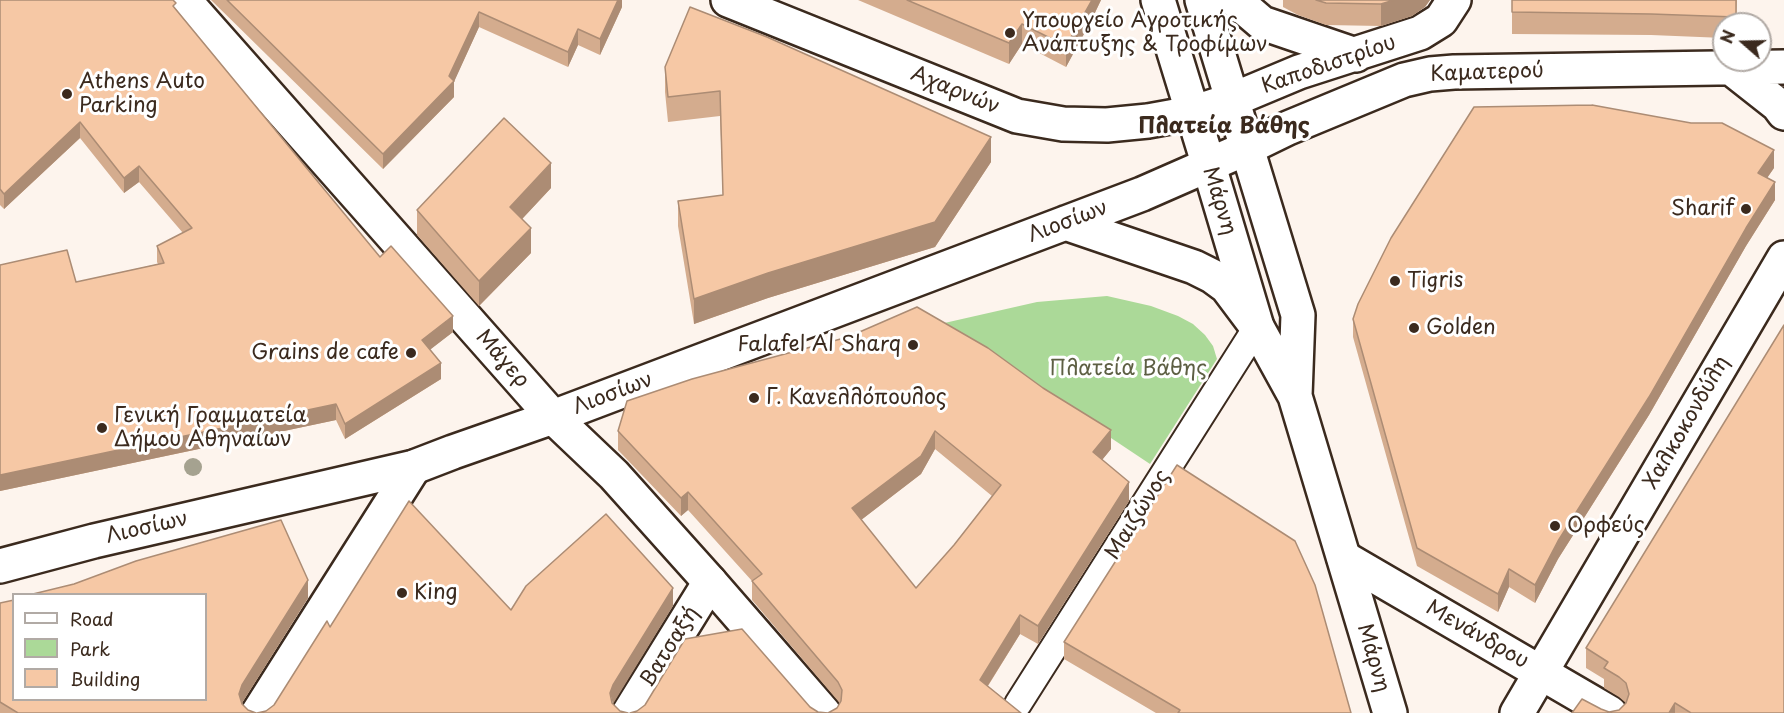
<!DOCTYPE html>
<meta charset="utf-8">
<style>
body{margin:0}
#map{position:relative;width:1784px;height:713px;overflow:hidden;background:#fdf4ed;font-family:"Playpen Sans",sans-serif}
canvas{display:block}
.legend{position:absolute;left:12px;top:593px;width:195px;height:108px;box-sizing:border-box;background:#fff;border:2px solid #b1aaa5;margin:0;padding:8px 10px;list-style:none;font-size:18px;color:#3b2a1e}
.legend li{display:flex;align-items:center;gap:12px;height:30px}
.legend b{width:30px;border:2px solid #b1aaa5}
.north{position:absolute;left:1712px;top:12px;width:60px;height:60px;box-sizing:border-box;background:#fff;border:2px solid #b1aaa5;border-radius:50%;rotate:290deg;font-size:16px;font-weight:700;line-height:24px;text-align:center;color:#3b2a1e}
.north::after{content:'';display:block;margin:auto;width:21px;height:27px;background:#3b2a1e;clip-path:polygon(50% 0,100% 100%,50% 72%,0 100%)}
</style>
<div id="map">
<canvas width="1784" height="713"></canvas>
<ul class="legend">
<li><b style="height:8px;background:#fff"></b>Road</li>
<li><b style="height:16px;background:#abd998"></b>Park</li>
<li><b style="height:16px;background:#f6c8a5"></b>Building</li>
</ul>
<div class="north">N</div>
</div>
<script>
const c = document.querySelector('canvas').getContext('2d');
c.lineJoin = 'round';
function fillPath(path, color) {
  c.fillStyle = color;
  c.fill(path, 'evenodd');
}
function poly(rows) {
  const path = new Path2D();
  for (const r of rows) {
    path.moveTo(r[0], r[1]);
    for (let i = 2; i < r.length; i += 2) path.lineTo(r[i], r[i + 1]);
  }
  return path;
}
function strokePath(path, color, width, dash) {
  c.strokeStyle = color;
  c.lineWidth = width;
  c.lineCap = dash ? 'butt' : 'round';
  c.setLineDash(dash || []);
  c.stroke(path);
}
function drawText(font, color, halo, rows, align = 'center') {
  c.font = font + ' "Playpen Sans",sans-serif';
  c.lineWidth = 6;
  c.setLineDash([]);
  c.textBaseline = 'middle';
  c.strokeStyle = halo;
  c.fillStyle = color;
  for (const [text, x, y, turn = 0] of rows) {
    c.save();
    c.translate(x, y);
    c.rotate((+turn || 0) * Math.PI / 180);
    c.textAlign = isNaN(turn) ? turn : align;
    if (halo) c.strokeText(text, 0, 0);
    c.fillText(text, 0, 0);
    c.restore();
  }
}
const green = poly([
 [1107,296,1151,306,1178,316,1193,324,1205,335,1213,346,1217,359,1150,464,940,324,1037,302]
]);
const pedestrian = poly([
 [1018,704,1257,327]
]);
const minor = poly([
 [258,713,414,467],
 [629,713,710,582]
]);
const tertiary = poly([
 [553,417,614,475,710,582,824,713],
 [1344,558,1610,713]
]);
const secondary = poly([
 [1247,148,1298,315,1295,396],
 [1209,166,1257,327,1295,396,1390,713],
 [0,566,94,541,414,467,453,452,553,417],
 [1517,713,1784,258]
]);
const primary = poly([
 [184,0,553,417,1142,194,1247,148,1288,128,1404,80,1430,74,1454,72,1784,67],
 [728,0,1017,116,1063,124,1107,125,1148,121,1192,113,1232,100,1299,72,1420,33,1441,20,1454,0],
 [1158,0,1209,166],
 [1202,0,1247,148],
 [1235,0,1262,23,1356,55],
 [1731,68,1778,105,1784,113],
 [1065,223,1194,267,1212,276,1227,287,1257,327]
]);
const trees = [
 [193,467]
];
const wall = poly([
 [0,0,176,9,380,257,453,332,429,350,441,379,345,439,336,420,0,491,0,265,76,282,158,264,157,262,157,246,183,233,139,182,124,193,80,138,4,209,0,205],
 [211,0,622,0,622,7,600,55,578,45,568,67,479,27,454,81,454,97,383,169],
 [858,0,1101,0,1091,21,1066,67,1022,44,1009,64],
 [1283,0,1430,0,1425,7,1412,16,1381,26,1326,25,1298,15,1283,7],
 [1512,0,1737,0,1736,24,1724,24,1724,38,1651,35,1512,34],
 [665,67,991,162,935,247,768,298,694,324,678,226,678,201,723,195,720,116,668,122,665,92],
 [1774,168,1767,178,1775,200,1746,246,1649,415,1558,559,1535,603,1509,587,1498,612,1417,566,1353,337,1353,319],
 [551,188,522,219,531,253,479,306,417,235,417,210],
 [627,401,1111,449,1102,460,1129,501,1038,644,1020,634,988,686,1021,713,630,713,810,707,818,712,828,713,837,708,840,704,838,701,752,600,752,581,688,510,681,516,618,450,618,431],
 [935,449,992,496,954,545,916,588,861,520,921,474],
 [308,598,242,703,248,710,256,713,0,713,0,603],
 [1064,642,1351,713,1156,713,1064,659],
 [1586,648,1784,713,1572,713,1601,709,1609,712,1619,710,1626,703,1619,697,1604,688,1604,679,1586,668]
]);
const shadedWall = poly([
 [618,0,622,0,622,7,600,55,600,39],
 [1092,0,1101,0,1091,21,1066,67,1066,46],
 [1394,0,1430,0,1425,7,1412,16,1381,26,1381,4],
 [479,12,479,27,454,82,454,97,383,169,383,154,449,76],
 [1022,24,1022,44,1009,64,1009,43],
 [578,29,578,45,568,67,568,52],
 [80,122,80,138,4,209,4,194],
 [991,137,991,162,935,247,768,298,694,324,694,299],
 [1774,150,1774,168,1758,191,1758,173],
 [551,163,551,188,510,232,510,207],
 [139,166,139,182,124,193,124,178],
 [1775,182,1775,200,1746,246,1649,415,1558,559,1535,603,1535,585,1558,541,1746,228],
 [531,228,531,253,479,306,479,281],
 [453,316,453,332,422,356,422,340],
 [441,363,441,379,345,439,345,424],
 [336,404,336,420,0,491,0,475],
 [1111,430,1111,449,1093,471,1093,452],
 [935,431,935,449,921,474,852,527,852,508],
 [1129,482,1129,501,1038,644,1038,626],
 [688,492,688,510,681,516,681,498],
 [1509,569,1509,587,1498,612,1498,594],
 [308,580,308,598,242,703,239,694,242,685],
 [673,588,673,606,613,704,610,693,613,685],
 [1020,615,1020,634,980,698,980,680],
 [1675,703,1675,713,1669,713]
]);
const building = poly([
 [0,0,173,0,176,3,173,6,380,257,391,246,453,316,422,340,441,363,345,424,336,404,0,475,0,265,67,250,76,282,164,263,157,246,192,228,139,166,124,178,80,122,4,194,0,189,0,0],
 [227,0,618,0,600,39,578,29,568,52,479,12,449,76,454,81,383,154,227,0],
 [907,0,1092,0,1066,46,1022,24,1009,43,907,0],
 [1316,0,1394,0,1381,4,1326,3,1316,0],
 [1512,0,1736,0,1736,17,1651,14,1512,12,1512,0],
 [690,7,767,37,991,137,935,222,768,273,694,299,678,201,723,195,720,91,668,97,665,67,690,7],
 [1592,105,1691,123,1722,123,1774,150,1758,173,1775,182,1746,228,1649,397,1558,541,1535,585,1509,569,1498,594,1417,548,1353,319,1358,304,1391,238,1474,107,1592,105],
 [504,118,551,163,510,207,531,228,479,281,417,210,504,118],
 [917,307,988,348,1043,388,1111,430,1093,452,1129,482,1038,626,1020,615,980,680,1021,713,630,713,637,711,645,705,685,639,742,629,810,707,818,712,828,713,837,708,841,701,842,690,838,682,752,581,762,574,688,492,681,498,618,431,627,401,692,379,848,337,917,307],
 [935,431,1001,485,954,545,916,588,852,508,921,456,935,431],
 [1784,325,1784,713,1691,713,1675,703,1669,713,1572,713,1582,699,1601,709,1609,712,1619,710,1626,703,1629,694,1626,683,1619,677,1604,668,1608,662,1586,648,1784,325],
 [1177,465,1295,541,1315,585,1351,713,1178,713,1180,710,1064,642,1177,465],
 [409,501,511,610,526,586,606,514,673,588,613,685,610,693,612,703,620,711,628,713,257,713,266,711,274,705,327,621,330,627,409,501],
 [281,520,308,580,242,685,239,694,242,704,248,710,256,713,18,713,0,702,0,603,14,600,14,699,206,699,206,594,33,594,74,584,136,561,281,520]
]);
const markers = [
 [1010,33,6,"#3b2a1e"],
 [67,94,6,"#3b2a1e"],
 [1746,209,6,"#3b2a1e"],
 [1395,281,6,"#3b2a1e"],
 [1414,328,6,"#3b2a1e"],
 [913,345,6,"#3b2a1e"],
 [411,353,6,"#3b2a1e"],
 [754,398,6,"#3b2a1e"],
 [102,428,6,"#3b2a1e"],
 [1555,526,6,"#3b2a1e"],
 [402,593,6,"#3b2a1e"]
];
const poiNames = [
 ["Υπουργείο Αγροτικής",1022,21],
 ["Ανάπτυξης & Τροφίμων",1022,45],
 ["Athens Auto",79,82],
 ["Parking",79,106],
 ["Sharif",1734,209,"right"],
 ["Tigris",1407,281],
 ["Golden",1426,328],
 ["Falafel Al Sharq",901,345,"right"],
 ["Grains de cafe",399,353,"right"],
 ["Γ. Κανελλόπουλος",766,398],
 ["Γενική Γραμματεία",114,416],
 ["Δήμου Αθηναίων",114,440],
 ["Ορφεύς",1567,526],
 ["King",414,593]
];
const streetNames = [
 ["Καποδιστρίου",1329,65,-19],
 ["Καματερού",1487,73,-2],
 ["Αχαρνών",955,91,22],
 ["Μάρνη",1219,201,73],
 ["Λιοσίων",1068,222,-21],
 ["Μάγερ",502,359,49],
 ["Λιοσίων",613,394,-21],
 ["Χαλκοκονδύλη",1687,423,-60],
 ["Μαιζώνος",1138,515,-58],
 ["Λιοσίων",147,528,-13],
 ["Μενάνδρου",1477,635,30],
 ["Βατσαξή",670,647,-58],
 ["Μάρνη",1373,658,74]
];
const parkNames = [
 ["Πλατεία Βάθης",1128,369]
];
const neighbourhoodNames = [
 ["Πλατεία Βάθης",1224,127]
];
fillPath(green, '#abd998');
strokePath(pedestrian, '#3b2a1e', 30);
strokePath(minor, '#3b2a1e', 38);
strokePath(tertiary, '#3b2a1e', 38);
strokePath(secondary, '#3b2a1e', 38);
strokePath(primary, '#3b2a1e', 38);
strokePath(pedestrian, '#fff', 26);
strokePath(minor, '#fff', 33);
strokePath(tertiary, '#fff', 33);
strokePath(secondary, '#fff', 33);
strokePath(primary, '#fff', 33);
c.fillStyle = '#a5a290';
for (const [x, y] of trees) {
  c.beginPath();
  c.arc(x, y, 9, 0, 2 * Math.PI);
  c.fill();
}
fillPath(wall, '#d4ac8e');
fillPath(shadedWall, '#ac8c74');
fillPath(building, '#f6c8a5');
strokePath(building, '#ac8c74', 1.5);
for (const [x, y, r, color] of markers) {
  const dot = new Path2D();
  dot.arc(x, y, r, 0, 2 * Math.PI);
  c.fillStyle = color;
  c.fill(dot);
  strokePath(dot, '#fff', 2);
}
drawText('21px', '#3b2a1e', '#fff', poiNames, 'left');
drawText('21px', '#3b2a1e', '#fff', streetNames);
drawText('21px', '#5d5f43', '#fff', parkNames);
drawText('bold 22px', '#3b2a1e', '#fff', neighbourhoodNames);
</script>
